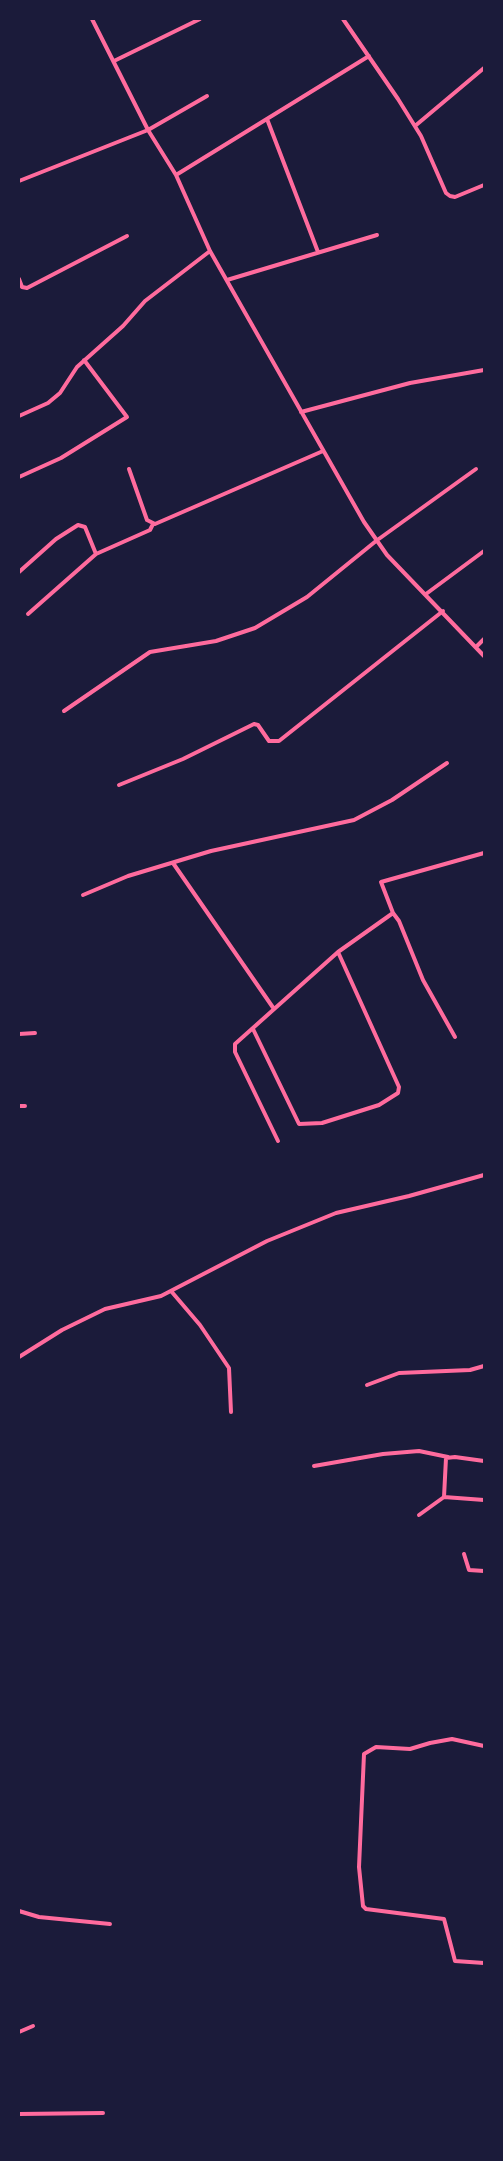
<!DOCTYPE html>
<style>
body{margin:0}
#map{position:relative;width:503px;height:2161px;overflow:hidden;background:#1b1b3a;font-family:"DM Sans",sans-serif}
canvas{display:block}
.frame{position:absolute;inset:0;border:20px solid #1b1b3a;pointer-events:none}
</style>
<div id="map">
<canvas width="503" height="2161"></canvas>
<div class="frame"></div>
</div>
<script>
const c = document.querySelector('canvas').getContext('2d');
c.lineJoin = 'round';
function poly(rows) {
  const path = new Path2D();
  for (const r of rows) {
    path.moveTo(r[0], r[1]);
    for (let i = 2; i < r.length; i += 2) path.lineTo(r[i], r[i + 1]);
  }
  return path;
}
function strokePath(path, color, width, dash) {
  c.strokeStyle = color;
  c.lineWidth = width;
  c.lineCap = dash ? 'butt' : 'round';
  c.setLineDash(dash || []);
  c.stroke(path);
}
const minor = poly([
 [92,19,148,130,176,175,210,251,364,522,387,555,484,656],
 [343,19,398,99,421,136,446,193,450,196,455,197,484,185],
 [114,61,200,19],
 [267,119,318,252],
 [415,126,484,68],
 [176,175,369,56],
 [19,181,148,130,207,96],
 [19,279,22,287,27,288,127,236],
 [227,280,377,235],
 [301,412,410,383,484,370],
 [19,416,48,403,60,393,77,367,123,326,145,301,210,251],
 [129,469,147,520,155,524,323,451],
 [19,477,61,458,127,417,84,360],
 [19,572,56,539,78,525,85,527,96,554],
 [426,594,484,551],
 [28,614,96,554,150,530,153,524],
 [477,646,484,639],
 [64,711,150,652,216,641,255,628,307,597,376,541,476,469],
 [119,785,183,759,254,724,258,725,269,741,279,741,443,611],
 [173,863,274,1009],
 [83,895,128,876,211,851,354,820,392,800,447,763],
 [253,1029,299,1124,322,1123,379,1105,398,1093,399,1087,338,952],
 [19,1034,35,1033],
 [455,1037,423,980,399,921,393,913,381,882,484,853],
 [19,1106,25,1106],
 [278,1141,235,1052,235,1044,338,952,393,913],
 [171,1291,200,1325,229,1368,231,1412],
 [19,1357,62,1330,105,1309,161,1296,267,1241,336,1213,409,1196,484,1175],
 [367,1385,399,1373,470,1370,484,1366],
 [314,1466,383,1454,419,1451,448,1457],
 [444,1497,484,1500],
 [419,1515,444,1497,446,1458,455,1457,484,1461],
 [464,1554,469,1570,484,1571],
 [484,1746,452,1739,430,1743,410,1749,376,1747,364,1754,359,1867,363,1906,366,1909,444,1919,455,1961,484,1963],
 [19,1911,39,1917,110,1924],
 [19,2032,33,2026],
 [19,2114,103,2113]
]);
strokePath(minor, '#ff6b9d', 4);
</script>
